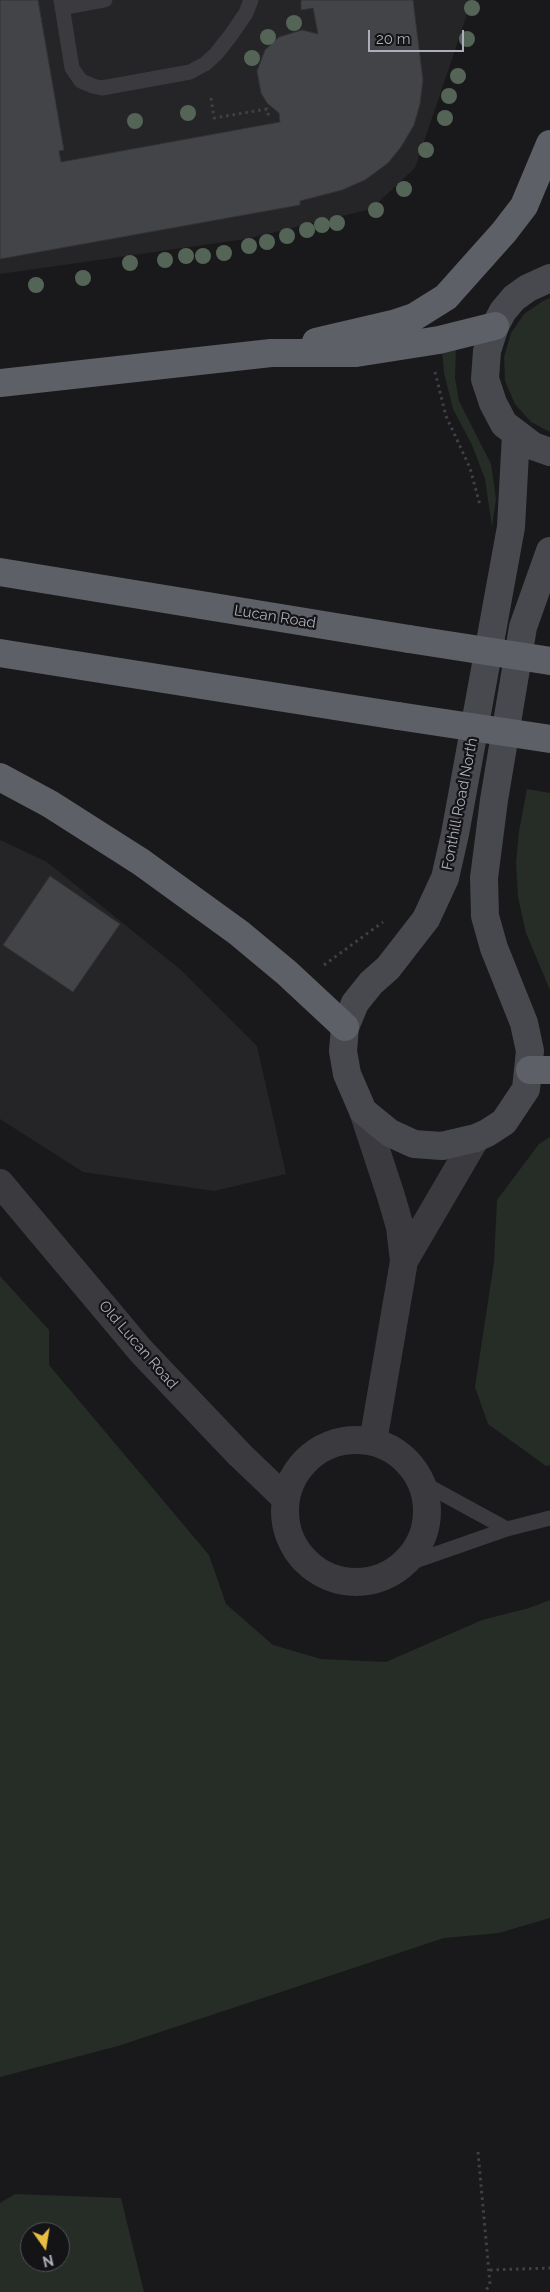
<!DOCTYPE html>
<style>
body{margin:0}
#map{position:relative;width:550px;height:2292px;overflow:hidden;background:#19191b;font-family:Raleway,sans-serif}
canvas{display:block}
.north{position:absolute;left:20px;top:2222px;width:50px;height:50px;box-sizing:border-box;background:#141316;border:1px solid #515158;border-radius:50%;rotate:167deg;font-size:14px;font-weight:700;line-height:20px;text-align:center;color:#acafba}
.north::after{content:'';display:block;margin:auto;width:18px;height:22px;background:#e9bc42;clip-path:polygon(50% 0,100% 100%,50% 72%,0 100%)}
.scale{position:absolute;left:368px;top:30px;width:96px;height:22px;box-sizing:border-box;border:2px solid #acafba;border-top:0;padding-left:6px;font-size:15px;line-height:18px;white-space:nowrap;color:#acafba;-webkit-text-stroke:4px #141316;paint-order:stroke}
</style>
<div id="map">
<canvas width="550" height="2292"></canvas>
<div class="north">N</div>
<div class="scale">20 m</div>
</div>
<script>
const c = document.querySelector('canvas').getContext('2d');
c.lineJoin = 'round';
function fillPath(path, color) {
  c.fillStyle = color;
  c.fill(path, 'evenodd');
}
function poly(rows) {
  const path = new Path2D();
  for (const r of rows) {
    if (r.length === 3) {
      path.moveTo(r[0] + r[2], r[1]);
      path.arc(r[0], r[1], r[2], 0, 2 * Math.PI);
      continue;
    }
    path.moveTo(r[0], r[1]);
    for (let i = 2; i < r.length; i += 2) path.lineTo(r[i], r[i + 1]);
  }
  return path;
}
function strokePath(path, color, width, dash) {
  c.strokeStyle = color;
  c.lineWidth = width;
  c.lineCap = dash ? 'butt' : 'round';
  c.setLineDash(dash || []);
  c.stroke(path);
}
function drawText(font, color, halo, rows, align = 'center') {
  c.font = font + ' Raleway,sans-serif';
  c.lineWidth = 4.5;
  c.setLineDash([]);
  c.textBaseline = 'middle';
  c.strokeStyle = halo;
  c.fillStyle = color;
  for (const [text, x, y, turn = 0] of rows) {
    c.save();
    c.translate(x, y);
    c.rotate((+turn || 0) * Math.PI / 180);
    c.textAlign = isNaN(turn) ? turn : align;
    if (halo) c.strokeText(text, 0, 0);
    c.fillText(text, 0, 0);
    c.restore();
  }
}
const built = poly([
 [0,0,472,0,415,168,371,209,246,239,0,274],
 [0,840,47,862,181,970,257,1046,286,1174,214,1191,83,1172,0,1119]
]);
const green = poly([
 [550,298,550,432,531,422,515,404,505,381,504,357,511,333,524,314,543,301],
 [456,345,455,378,459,401,491,464,496,499,492,527,485,479,472,445,453,409,444,373,442,350],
 [527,789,550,793,550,990,526,933,518,897,516,863,519,831],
 [550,1137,550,1465,546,1466,488,1424,475,1387,494,1262,497,1200,539,1144],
 [0,1276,49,1330,49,1365,209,1555,226,1604,273,1645,321,1659,386,1662,482,1620,529,1608,550,1600,550,1918,499,1933,444,1938,118,2046,0,2077],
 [15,2194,121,2198,144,2292,0,2292,0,2203],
 [30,2232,60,2232,60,2262,30,2262]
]);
const building = poly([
 [0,0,38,0,64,150,59,151,61,162,280,122,279,113,267,103,261,93,257,71,265,50,279,37,302,30,318,34,313,8,301,10,301,0,413,0,423,80,420,104,414,125,401,147,388,163,365,180,342,190,300,201,300,205,0,259,0,0],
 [50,876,120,924,73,992,3,945,50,876]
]);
const path = poly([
 [211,98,214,118,267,109,269,118],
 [435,372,446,416,470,468,480,505],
 [324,965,383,922],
 [478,2152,490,2284,485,2292],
 [490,2270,550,2268]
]);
const service = poly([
 [61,0,72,68,81,81,93,86,102,88,190,72,205,64,216,54,231,35,246,13,251,0],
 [62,8,105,0],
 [507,1529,550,1518],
 [401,1566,507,1529,421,1482]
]);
const minor = poly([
 [363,1111,391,1196,400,1227,404,1261,373,1442],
 [0,1183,141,1351,240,1455,285,1498],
 [404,1261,476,1138],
 [356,1511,71]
]);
const secondary = poly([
 [550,278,528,288,514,298,503,311,495,326,487,351,485,379,493,403,504,424,533,446,550,452],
 [516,434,511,527,455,834,445,878,426,919,388,968,371,983,355,1003,345,1027,343,1051,347,1074,363,1111,390,1133,414,1144,442,1146,476,1138,487,1133,504,1122,526,1089,530,1051,524,1023,494,948,485,916,484,878,494,800,523,627,550,551]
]);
const trunk = poly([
 [316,342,393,324,414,317,446,297,504,232,524,206,550,144],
 [0,383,271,353,356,353,439,340,495,326],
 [0,572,409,639],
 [0,653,398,716],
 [0,777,50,804,141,862,239,933,287,973,345,1027],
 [530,1070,550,1070]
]);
const trunkBridge = poly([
 [409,639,550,661],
 [398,716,550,739]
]);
const trees = [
 [472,8],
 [294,23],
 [268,37],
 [467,39],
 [252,58],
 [458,76],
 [449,96],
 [188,113],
 [445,118],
 [135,121],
 [426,150],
 [404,189],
 [376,210],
 [337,223],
 [322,225],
 [307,230],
 [287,236],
 [267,242],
 [249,246],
 [224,253],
 [186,256],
 [203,256],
 [165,260],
 [130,263],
 [83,278],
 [36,285]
];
const streetNames = [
 ["Lucan Road",275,617,9],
 ["Fonthill Road North",460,804,-79],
 ["Old Lucan Road",138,1345,49]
];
fillPath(built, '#252527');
fillPath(green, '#252d26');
fillPath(building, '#434447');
strokePath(building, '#333336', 1);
strokePath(path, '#404146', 3, [2.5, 4]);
strokePath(service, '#3a3a3f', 15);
strokePath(minor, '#3a3a3f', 28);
strokePath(secondary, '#48494f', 28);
strokePath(trunk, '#5e6067', 28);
strokePath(trunkBridge, '#5e6067', 28);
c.fillStyle = '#546557';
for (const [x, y] of trees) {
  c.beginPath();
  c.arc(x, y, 8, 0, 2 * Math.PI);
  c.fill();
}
drawText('15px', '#acafba', '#141316', streetNames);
</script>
